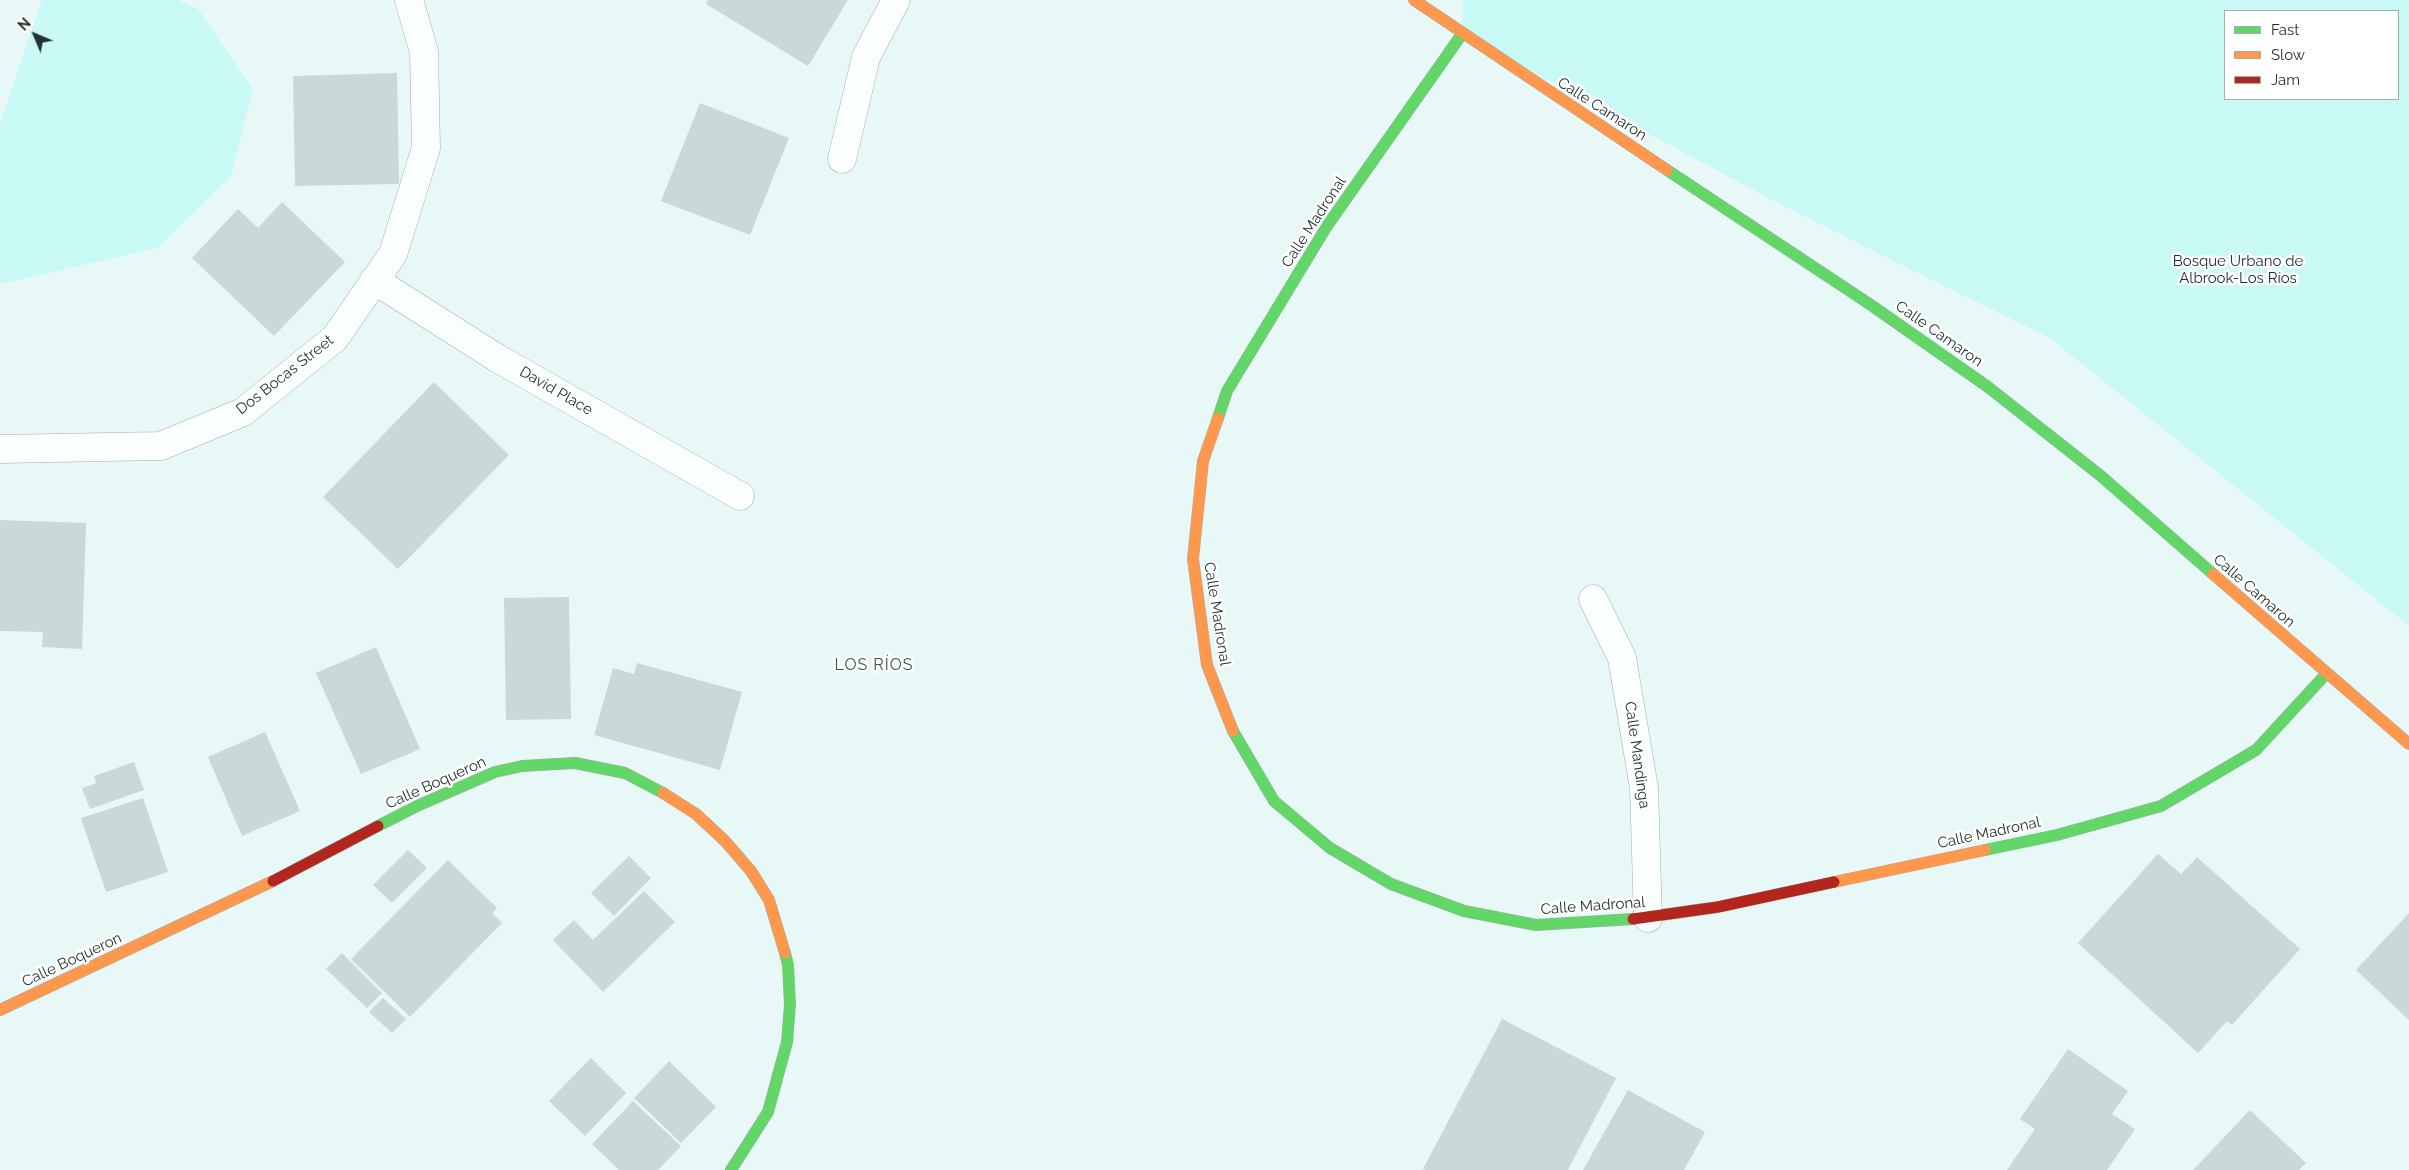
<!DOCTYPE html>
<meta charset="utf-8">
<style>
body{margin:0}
#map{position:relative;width:2409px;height:1170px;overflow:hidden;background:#e7f8f6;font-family:Raleway,sans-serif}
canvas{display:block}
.legend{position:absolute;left:2224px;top:10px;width:175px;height:90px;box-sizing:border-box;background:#fff;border:1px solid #a7adad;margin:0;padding:6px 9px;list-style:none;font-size:15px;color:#243331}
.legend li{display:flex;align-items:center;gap:10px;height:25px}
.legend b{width:25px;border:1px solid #a7adad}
.north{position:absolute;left:10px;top:10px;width:50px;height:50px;-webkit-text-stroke:4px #fff;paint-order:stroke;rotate:315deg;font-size:14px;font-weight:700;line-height:20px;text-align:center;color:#243331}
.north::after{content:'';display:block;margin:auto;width:18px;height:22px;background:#243331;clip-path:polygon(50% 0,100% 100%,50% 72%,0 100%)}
</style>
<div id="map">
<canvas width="2409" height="1170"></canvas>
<ul class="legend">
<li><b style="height:6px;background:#63d668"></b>Fast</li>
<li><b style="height:6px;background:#ff974d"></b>Slow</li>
<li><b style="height:6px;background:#b3261e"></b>Jam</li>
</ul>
<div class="north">N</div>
</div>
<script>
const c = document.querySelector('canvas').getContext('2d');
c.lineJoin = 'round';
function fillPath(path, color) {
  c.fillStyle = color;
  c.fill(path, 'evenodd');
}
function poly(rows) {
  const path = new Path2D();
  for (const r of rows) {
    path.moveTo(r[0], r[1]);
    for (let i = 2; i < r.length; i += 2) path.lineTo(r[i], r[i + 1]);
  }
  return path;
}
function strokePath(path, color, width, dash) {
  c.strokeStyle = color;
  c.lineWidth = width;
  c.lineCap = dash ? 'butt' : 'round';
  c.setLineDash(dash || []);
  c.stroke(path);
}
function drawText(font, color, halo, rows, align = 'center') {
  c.font = font + ' Raleway,sans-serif';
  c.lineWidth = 5;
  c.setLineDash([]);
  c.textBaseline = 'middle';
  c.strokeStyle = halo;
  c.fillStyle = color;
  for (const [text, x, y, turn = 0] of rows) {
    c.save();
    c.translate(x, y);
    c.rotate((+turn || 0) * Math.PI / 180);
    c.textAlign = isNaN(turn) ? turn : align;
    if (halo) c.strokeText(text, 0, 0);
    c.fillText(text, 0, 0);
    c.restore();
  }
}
const green = poly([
 [42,0,178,0,198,9,253,90,231,176,157,248,0,284,0,125],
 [1463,0,2409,0,2409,626,2050,338,1793,211,1462,34],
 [2225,11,2398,11,2398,99,2225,99]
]);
const building = poly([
 [708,0,848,0,808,66,706,4],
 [397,73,399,184,295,186,293,76],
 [700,103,789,138,750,235,661,201],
 [282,202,345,262,274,336,192,258,238,209,258,228],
 [434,382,509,455,398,569,323,497],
 [0,520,86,523,82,649,42,647,43,632,0,631],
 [569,597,571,719,506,720,504,598],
 [376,647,420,749,361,774,316,673],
 [637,663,742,692,720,770,594,735,613,668,634,674],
 [265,732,300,811,242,836,208,757],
 [134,762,144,790,90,809,82,788,96,783,94,776],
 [143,798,168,872,106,892,81,818],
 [408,850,427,868,392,903,373,885],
 [2158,854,2181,874,2197,857,2300,949,2232,1025,2227,1021,2198,1053,2078,943],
 [629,856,651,878,614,916,591,893],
 [448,860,497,908,492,913,502,923,410,1017,351,959],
 [644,891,675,922,603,992,553,940,574,920,593,940],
 [2409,913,2409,1020,2356,970],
 [342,953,382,993,367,1008,326,969],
 [383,998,406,1019,392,1033,369,1012],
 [1502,1019,1616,1078,1568,1170,1426,1170,1423,1169],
 [2068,1049,2128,1091,2112,1114,2135,1129,2107,1170,2007,1170,2035,1129,2020,1119],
 [591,1058,626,1093,585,1136,549,1101],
 [669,1061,716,1107,681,1143,634,1098],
 [1628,1090,1705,1132,1684,1170,1583,1170],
 [633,1101,681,1146,658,1170,619,1170,592,1144],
 [2250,1110,2306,1163,2299,1170,2193,1170]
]);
const street = poly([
 [842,159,866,57,896,0],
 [374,280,497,358,740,496],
 [0,449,161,446,243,412,335,338,393,254,426,148,424,52,409,0],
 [1593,599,1622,658,1644,788,1648,918]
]);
const fast = poly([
 [1667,170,1871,305,1988,387,2101,476,2213,574],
 [1218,418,1227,391,1327,226,1462,34],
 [1233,731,1274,801,1330,848,1391,884,1464,911,1536,925,1633,919],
 [378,826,417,806,495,772,522,766,575,763,625,773,663,793],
 [1985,850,2057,835,2161,806,2256,750,2326,674],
 [731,1170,768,1112,787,1042,790,1005,788,965,785,953]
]);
const slow = poly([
 [1414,0,1667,170],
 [1218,418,1203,461,1193,559,1207,665,1233,731],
 [2213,574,2409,744],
 [663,793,696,814,725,841,751,871,769,900,785,953],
 [1834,882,1985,850],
 [0,1010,273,881]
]);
const jam = poly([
 [273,881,378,826],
 [1633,919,1718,907,1834,882]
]);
const streetNames = [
 ["Calle Camaron",1602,109,33],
 ["Calle Madronal",1314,222,-57],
 ["Calle Camaron",1939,334,35],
 ["Dos Bocas Street",285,375,-38],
 ["David Place",556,391,30],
 ["Calle Camaron",2254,591,41],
 ["Calle Madronal",1217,614,81],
 ["Calle Mandinga",1637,755,82],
 ["Calle Boqueron",436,783,-24],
 ["Calle Madronal",1989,833,-12],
 ["Calle Madronal",1593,906,-4],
 ["Calle Boqueron",72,960,-25]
];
const parkNames = [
 ["Bosque Urbano de",2238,261],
 ["Albrook-Los Ríos",2238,278]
];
const neighbourhoodNames = [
 ["LOS RÍOS",874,665]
];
fillPath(green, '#c8f9f4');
fillPath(building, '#cad9d7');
strokePath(street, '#a0afad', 29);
strokePath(fast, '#a0afad', 12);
strokePath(slow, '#a0afad', 12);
strokePath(jam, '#a0afad', 12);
strokePath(street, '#fbfefe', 28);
strokePath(fast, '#63d668', 11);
strokePath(slow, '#ff974d', 11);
strokePath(jam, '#b3261e', 11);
drawText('15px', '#243331', '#fff', streetNames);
drawText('15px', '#172e2c', '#fff', parkNames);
c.letterSpacing = '1px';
drawText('16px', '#355754', '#fff', neighbourhoodNames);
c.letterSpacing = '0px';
</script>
